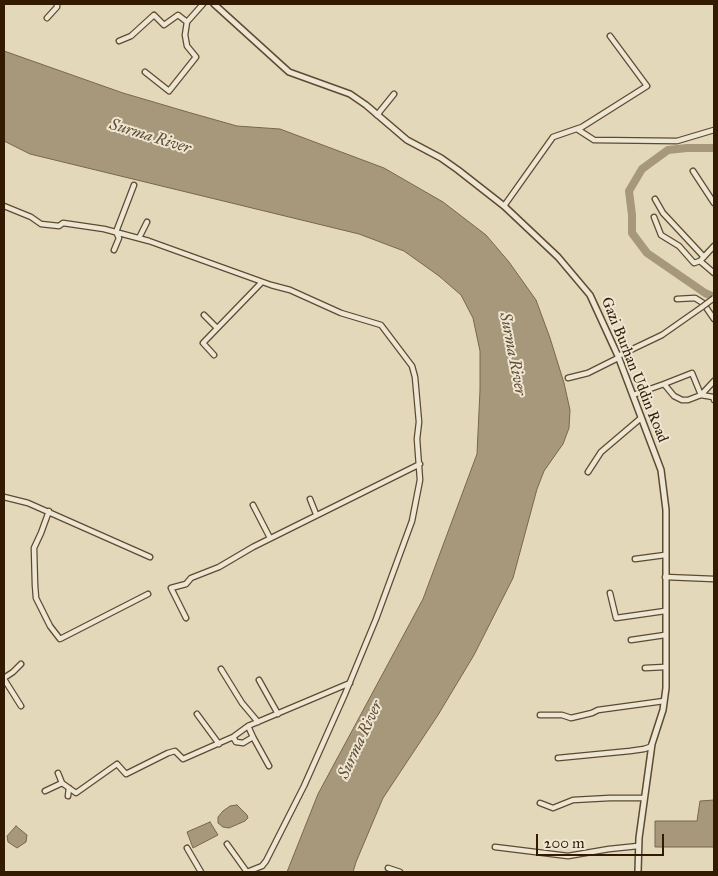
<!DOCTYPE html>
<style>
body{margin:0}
#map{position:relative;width:718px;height:876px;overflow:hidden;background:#e3d9ba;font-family:"IM FELL Great Primer",serif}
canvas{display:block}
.frame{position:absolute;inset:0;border:5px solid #321a03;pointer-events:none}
.scale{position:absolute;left:536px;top:834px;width:128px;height:22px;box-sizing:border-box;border:2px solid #321a03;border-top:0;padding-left:6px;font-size:15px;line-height:18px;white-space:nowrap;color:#321a03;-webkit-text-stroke:4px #ede6d2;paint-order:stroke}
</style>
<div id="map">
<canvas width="718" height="876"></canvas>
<div class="frame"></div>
<div class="scale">200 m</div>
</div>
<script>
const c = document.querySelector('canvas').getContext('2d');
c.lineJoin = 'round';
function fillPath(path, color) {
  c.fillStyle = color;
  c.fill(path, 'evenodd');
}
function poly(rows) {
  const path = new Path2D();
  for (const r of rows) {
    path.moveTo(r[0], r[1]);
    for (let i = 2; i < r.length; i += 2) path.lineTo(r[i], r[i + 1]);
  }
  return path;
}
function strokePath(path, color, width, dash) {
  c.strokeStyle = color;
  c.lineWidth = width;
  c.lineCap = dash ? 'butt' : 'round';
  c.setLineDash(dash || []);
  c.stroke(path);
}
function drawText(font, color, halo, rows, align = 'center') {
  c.font = font + ' "IM FELL Great Primer",serif';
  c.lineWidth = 4;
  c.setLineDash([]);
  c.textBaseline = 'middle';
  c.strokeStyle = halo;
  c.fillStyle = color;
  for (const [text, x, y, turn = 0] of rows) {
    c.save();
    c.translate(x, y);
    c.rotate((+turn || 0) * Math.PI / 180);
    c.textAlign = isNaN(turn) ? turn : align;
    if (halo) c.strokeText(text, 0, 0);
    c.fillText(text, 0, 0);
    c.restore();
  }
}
const water = poly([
 [4,51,123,93,191,113,237,126,280,129,384,168,443,202,486,235,509,262,536,300,550,338,564,383,570,410,569,428,563,444,544,471,537,489,513,578,474,655,438,715,383,798,356,862,353,872,287,872,318,794,423,599,477,454,480,390,480,351,473,318,461,295,439,276,404,251,359,234,30,154,4,141,4,51],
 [714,800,714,847,655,847,655,821,697,821,700,801,714,800],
 [237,805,247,815,248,818,245,821,229,828,223,827,218,823,218,817,223,811,230,806,237,805],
 [210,822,218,835,193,848,187,832,210,822],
 [16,826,27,835,26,842,17,848,8,842,7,836,16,826]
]);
const river = poly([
 [714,148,687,148,668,150,642,169,629,191,632,215,632,233,647,253,705,293,714,297]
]);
const minor = poly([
 [47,18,57,7,57,4],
 [119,41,131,36,154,15,164,25,178,15,187,22],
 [145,72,169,91,196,57,187,46,185,35,187,22,203,4],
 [377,115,394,94],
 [577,129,594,140,677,141,714,130],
 [693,171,714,203],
 [655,199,663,213,704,257],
 [4,206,31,217,41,224,59,226,63,223,104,229,149,241,271,285,290,290,341,313,381,325,412,366,415,377,419,422,417,439,420,480,412,521,376,619,345,694,304,786,266,861,262,866,247,872],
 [504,206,553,137,582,127,647,86,610,36],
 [654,217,661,235,679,246,694,263,700,261],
 [139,238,147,222],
 [714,246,700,261,714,273],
 [114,250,119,238,116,232,134,185],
 [677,299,695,298,703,303,714,319],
 [204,315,217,328],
 [214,355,203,343,262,282],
 [618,356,662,335,702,307],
 [568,378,588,373,618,358],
 [664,384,692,373,701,395],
 [633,395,664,384,674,396,682,400,688,400,701,395,713,397,714,400],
 [701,395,714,381],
 [588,472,601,452,641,418],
 [4,497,28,503,150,557],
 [310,499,316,514],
 [253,505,270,538],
 [49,511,41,533,34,548,35,585,36,598,50,626,60,639,148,594],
 [635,559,665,555],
 [665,577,714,579],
 [610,593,616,618,665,611],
 [186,618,171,588,186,584,191,578,219,567,253,547,420,464],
 [631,640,665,635],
 [645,668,665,667],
 [221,669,242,703,258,722],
 [4,678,13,672,21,664],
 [4,679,21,706],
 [259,680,278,714],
 [197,714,219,744],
 [540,715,562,715,571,718,592,713,598,710,664,701],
 [233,737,248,726],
 [253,737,269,766],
 [558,758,630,751,644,749,650,747,652,744],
 [58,773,62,783],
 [45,791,62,783,76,793,117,764,126,774,168,753,175,751,183,759,233,737,236,742,243,743,253,737,248,726,350,683],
 [68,796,69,788],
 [540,803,553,808,573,800,610,798,644,798],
 [227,844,247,872],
 [495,847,568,856,609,849,638,846],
 [187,848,201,872],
 [388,868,400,872]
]);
const tertiary = poly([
 [214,4,289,72,350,94,366,105,407,140,441,158,458,170,504,206,558,257,590,295,618,356,661,470,666,510,666,688,663,710,652,744,639,838,638,872]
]);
const minorBridge = poly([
 [702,307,714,298]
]);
const streetNames = [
 ["Gazi Burhan Uddin Road",634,370,68]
];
const waterNames = [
 ["Surma River",150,137,17],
 ["Surma River",512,354,79],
 ["Surma River",361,740,-65]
];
fillPath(water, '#a7987c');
strokePath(water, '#78664c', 1);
strokePath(river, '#a7987c', 8);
strokePath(minor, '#5e4a31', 7);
strokePath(tertiary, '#5e4a31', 8);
strokePath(minor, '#ede6d2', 4.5);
strokePath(tertiary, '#ede6d2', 5);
strokePath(minorBridge, '#5e4a31', 7, []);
strokePath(minorBridge, '#ede6d2', 4.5);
drawText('15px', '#321a03', '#ede6d2', streetNames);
drawText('italic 16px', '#614c33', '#ede6d2', waterNames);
</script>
